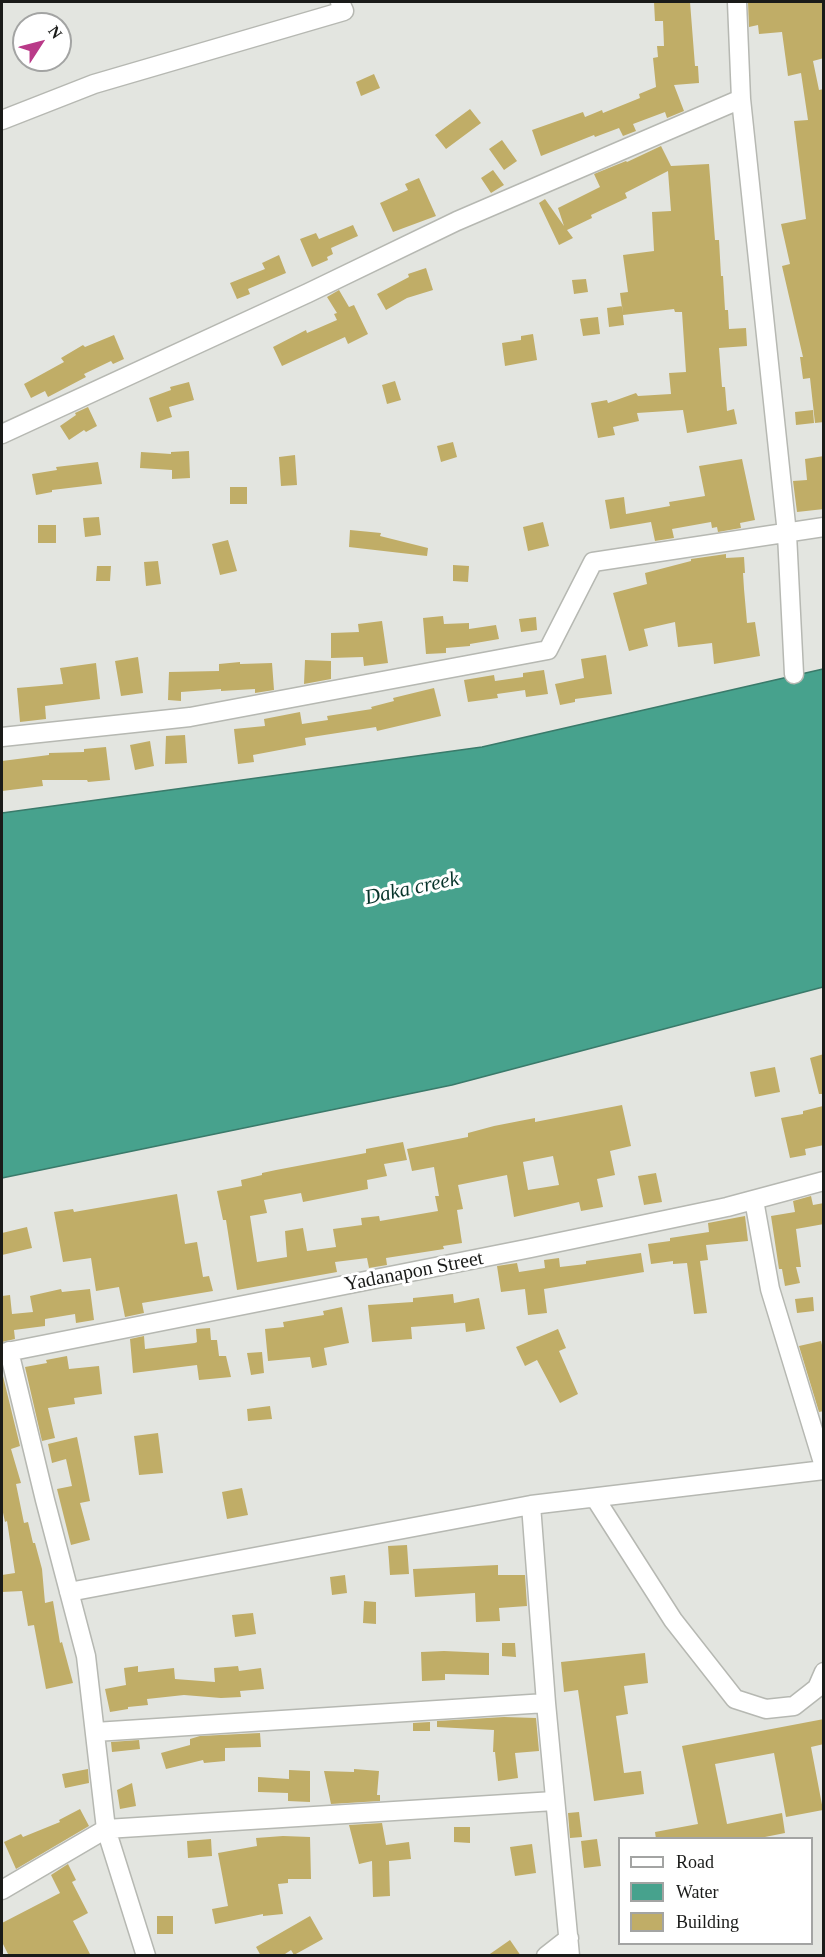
<!DOCTYPE html>
<style>
body{margin:0}
#map{position:relative;width:825px;height:1957px;overflow:hidden;background:#e3e5e0;font-family:Georgia,serif}
canvas{display:block}
.frame{position:absolute;inset:0;border:3px solid #1a1b19;pointer-events:none}
.legend{position:absolute;left:618px;top:1837px;width:195px;height:108px;box-sizing:border-box;background:#fff;border:2px solid #a3a4a3;margin:0;padding:8px 10px;list-style:none;font-size:18px;color:#1a1b19}
.legend li{display:flex;align-items:center;gap:12px;height:30px}
.legend b{width:30px;border:2px solid #a3a4a3}
.north{position:absolute;left:12px;top:12px;width:60px;height:60px;box-sizing:border-box;background:#fff;border:2px solid #a3a4a3;border-radius:50%;rotate:54deg;font-size:16px;font-weight:700;line-height:24px;text-align:center;color:#1a1b19}
.north::after{content:'';display:block;margin:auto;width:21px;height:27px;background:#b93a88;clip-path:polygon(50% 0,100% 100%,50% 72%,0 100%)}
</style>
<div id="map">
<canvas width="825" height="1957"></canvas>
<div class="frame"></div>
<ul class="legend">
<li><b style="height:8px;background:#fff"></b>Road</li>
<li><b style="height:16px;background:#47a28d"></b>Water</li>
<li><b style="height:16px;background:#c0ad67"></b>Building</li>
</ul>
<div class="north">N</div>
</div>
<script>
const c = document.querySelector('canvas').getContext('2d');
c.lineJoin = 'round';
function fillPath(path, color) {
  c.fillStyle = color;
  c.fill(path, 'evenodd');
}
function poly(rows) {
  const path = new Path2D();
  for (const r of rows) {
    path.moveTo(r[0], r[1]);
    for (let i = 2; i < r.length; i += 2) path.lineTo(r[i], r[i + 1]);
  }
  return path;
}
function strokePath(path, color, width, dash) {
  c.strokeStyle = color;
  c.lineWidth = width;
  c.lineCap = dash ? 'butt' : 'round';
  c.setLineDash(dash || []);
  c.stroke(path);
}
function drawText(font, color, halo, rows, align = 'center') {
  c.font = font + ' Georgia,serif';
  c.lineWidth = 6;
  c.setLineDash([]);
  c.textBaseline = 'middle';
  c.strokeStyle = halo;
  c.fillStyle = color;
  for (const [text, x, y, turn = 0] of rows) {
    c.save();
    c.translate(x, y);
    c.rotate((+turn || 0) * Math.PI / 180);
    c.textAlign = isNaN(turn) ? turn : align;
    if (halo) c.strokeText(text, 0, 0);
    c.fillText(text, 0, 0);
    c.restore();
  }
}
const water = poly([
 [823,669,823,987,452,1085,2,1178,2,813,482,747,823,669]
]);
const building = poly([
 [654,2,690,2,695,66,698,66,699,83,674,85,684,111,667,118,665,112,633,124,636,131,623,136,619,128,595,137,594,135,541,156,532,130,583,112,585,117,602,110,603,113,640,98,639,94,656,87,653,58,658,57,657,46,664,46,663,21,655,21],
 [748,2,824,2,824,58,813,61,819,90,824,89,824,422,815,423,810,378,803,379,800,357,803,357,782,266,790,264,781,224,806,219,794,121,808,120,801,73,788,76,782,32,759,34,758,25,749,27],
 [374,74,380,88,361,96,356,82],
 [470,109,481,123,446,149,435,135],
 [502,140,517,161,504,170,489,149],
 [661,146,671,166,709,164,715,240,719,240,721,276,723,276,725,310,728,310,729,329,746,328,747,346,719,348,722,387,725,387,727,411,734,409,737,424,687,433,683,410,637,413,639,421,613,427,615,435,598,438,591,403,607,400,608,403,636,393,638,396,671,394,669,373,686,372,682,312,675,312,674,309,623,315,620,293,628,292,623,255,654,251,652,212,671,211,668,171,625,193,627,198,591,215,592,218,567,230,573,238,559,245,539,203,545,199,564,226,558,208,600,187,594,174,626,161,627,162],
 [493,170,504,185,491,193,481,178],
 [419,178,436,216,393,232,380,203,408,190,405,184],
 [353,225,358,236,331,248,333,254,327,257,328,260,312,267,300,239,316,233,319,239],
 [279,255,286,273,248,289,250,294,237,299,230,283,265,269,262,263],
 [426,268,433,290,407,298,386,310,377,294,409,277,408,274],
 [586,279,588,292,574,294,572,280],
 [339,290,349,307,354,305,368,334,348,344,345,337,282,366,273,347,306,330,307,333,337,320,334,314,337,313,327,297],
 [622,306,624,325,609,327,607,308],
 [598,317,600,334,583,336,580,319],
 [533,334,537,360,505,366,502,343,521,340,521,336],
 [114,335,124,359,113,364,111,361,84,374,86,377,48,397,45,391,31,398,24,384,64,362,61,358,83,345,85,347],
 [395,381,401,400,387,404,382,385],
 [189,382,194,400,169,407,172,417,157,422,149,398,171,390,170,387],
 [88,407,97,426,86,432,84,430,69,440,60,426,76,415,75,413],
 [813,410,814,423,796,425,795,412],
 [453,442,457,457,441,462,437,446],
 [189,451,190,478,172,479,172,470,140,468,141,452,171,454,171,452],
 [295,455,297,485,281,486,279,457],
 [824,456,824,509,797,512,793,481,807,480,805,459],
 [742,459,755,520,740,523,741,528,718,532,717,527,712,528,711,522,672,529,674,538,655,541,651,522,610,529,605,500,624,497,626,514,670,506,669,502,705,496,699,466],
 [98,462,102,484,52,490,52,492,36,495,32,474,57,470,56,467],
 [230,487,247,487,247,504,230,504],
 [99,517,101,535,85,537,83,518],
 [543,522,549,546,528,551,523,527],
 [38,525,56,525,56,543,38,543],
 [350,530,381,533,380,536,428,548,427,556,349,547],
 [228,540,237,571,220,575,212,544],
 [726,554,726,558,744,557,745,573,743,573,744,589,747,623,755,622,760,656,714,664,712,643,678,647,675,622,644,629,648,646,629,651,613,593,647,584,645,573,691,561,691,559],
 [158,561,161,584,146,586,144,562],
 [453,565,469,566,468,582,453,581],
 [97,566,111,566,110,581,96,581],
 [443,616,444,624,469,623,469,629,496,625,499,639,470,644,470,646,446,648,446,653,426,654,423,618],
 [536,617,537,630,521,632,519,619],
 [382,621,388,663,364,666,363,657,331,658,331,633,359,632,358,624],
 [606,655,612,694,575,699,575,702,560,705,555,684,584,678,581,659],
 [138,657,143,693,121,696,115,661],
 [305,660,331,661,331,679,304,684],
 [240,662,240,664,272,663,274,690,255,693,255,689,221,691,221,689,181,692,181,701,168,700,169,672,219,671,219,664],
 [96,663,100,699,45,706,46,719,20,722,17,688,63,684,60,668],
 [544,670,548,694,526,697,525,690,497,694,498,698,468,702,464,680,494,675,495,681,523,677,523,673],
 [434,688,441,716,377,731,376,727,305,738,306,745,253,755,254,762,238,764,234,729,265,726,264,719,300,712,302,724,328,720,327,716,372,709,371,707,394,701,393,698],
 [185,735,187,763,165,764,166,736],
 [150,741,154,766,135,770,130,745],
 [106,747,110,780,88,782,87,780,42,780,43,786,2,791,2,761,49,755,49,753,84,752,84,749],
 [824,1054,824,1094,819,1094,810,1058],
 [775,1067,780,1092,755,1097,750,1072],
 [622,1105,631,1146,610,1151,615,1175,597,1179,603,1207,581,1211,579,1202,514,1217,507,1175,458,1185,463,1209,457,1210,462,1243,443,1246,444,1249,386,1258,387,1265,369,1268,367,1258,335,1262,337,1272,237,1290,226,1220,223,1220,217,1191,242,1186,241,1180,262,1175,262,1173,276,1170,366,1153,366,1149,403,1142,407,1160,384,1164,387,1176,367,1180,368,1189,303,1202,301,1193,264,1200,267,1213,250,1216,257,1262,287,1257,285,1231,303,1228,307,1251,336,1247,333,1229,362,1225,361,1218,379,1216,380,1221,438,1211,435,1196,439,1196,434,1167,412,1171,407,1149,468,1137,468,1133,494,1126,535,1118,535,1122],
 [553,1156,559,1185,528,1190,523,1162],
 [823,1106,824,1145,805,1149,806,1155,790,1158,781,1118,803,1114,803,1111],
 [656,1173,662,1202,644,1205,638,1176],
 [177,1194,185,1244,197,1242,203,1277,209,1276,213,1291,142,1303,144,1313,125,1317,119,1287,96,1291,91,1258,63,1262,54,1212,73,1209,74,1212],
 [811,1196,813,1205,824,1203,824,1224,796,1229,801,1267,796,1267,800,1283,785,1286,782,1269,779,1269,771,1216,795,1212,793,1201],
 [745,1216,748,1241,706,1245,708,1260,700,1261,707,1313,694,1314,687,1263,673,1264,673,1261,651,1264,648,1244,670,1241,670,1238,709,1232,708,1223],
 [27,1227,32,1248,2,1255,2,1233],
 [641,1253,644,1272,544,1289,547,1313,528,1315,525,1289,501,1292,497,1266,517,1263,519,1272,545,1268,544,1260,559,1258,560,1267,586,1264,586,1261],
 [61,1289,62,1292,90,1289,94,1320,76,1323,75,1314,45,1319,45,1326,14,1330,15,1339,2,1342,2,1296,10,1295,12,1314,33,1312,30,1296],
 [453,1294,454,1303,479,1298,485,1329,466,1332,465,1323,411,1327,412,1339,372,1342,368,1305,413,1302,413,1298],
 [813,1297,814,1311,797,1313,795,1299],
 [342,1307,349,1343,324,1348,327,1365,312,1368,310,1357,268,1361,265,1329,284,1327,283,1322,324,1315,323,1311],
 [210,1328,211,1340,217,1340,219,1356,226,1356,231,1377,199,1380,197,1365,133,1373,130,1339,144,1336,145,1349,195,1343,197,1342,196,1329],
 [558,1329,566,1348,559,1351,578,1394,560,1403,537,1360,525,1366,516,1347],
 [821,1341,824,1353,824,1411,819,1412,799,1346],
 [262,1352,264,1373,251,1375,247,1353],
 [67,1356,69,1369,99,1366,102,1394,74,1398,75,1404,48,1408,55,1438,42,1441,25,1367,47,1363,46,1360],
 [2,1372,20,1446,11,1449,21,1483,16,1484,24,1523,28,1522,33,1543,35,1543,42,1569,45,1603,53,1601,60,1643,62,1642,73,1683,46,1689,34,1625,28,1626,22,1591,2,1592,2,1575,15,1573,7,1521,5,1522,2,1508],
 [270,1406,272,1419,248,1421,247,1409],
 [158,1433,163,1473,139,1475,134,1436],
 [77,1437,90,1501,80,1503,90,1540,71,1545,57,1489,72,1486,66,1459,52,1463,48,1444],
 [242,1488,248,1515,227,1519,222,1492],
 [407,1545,409,1574,390,1575,388,1546],
 [498,1565,498,1575,525,1575,527,1606,499,1608,500,1621,476,1622,475,1593,415,1597,413,1569],
 [345,1575,347,1593,332,1595,330,1577],
 [364,1601,376,1602,376,1624,363,1623],
 [253,1613,256,1634,235,1637,232,1615],
 [502,1643,515,1643,516,1657,502,1656],
 [444,1651,489,1653,489,1675,445,1674,445,1680,422,1681,421,1652],
 [645,1653,648,1683,624,1686,628,1714,616,1716,624,1773,641,1771,644,1794,594,1801,578,1690,564,1692,561,1662],
 [138,1666,138,1672,174,1668,175,1679,215,1682,214,1668,238,1666,239,1671,261,1668,264,1689,240,1691,241,1697,221,1698,184,1695,147,1699,148,1705,128,1707,128,1709,110,1712,105,1689,126,1685,124,1668],
 [504,1717,536,1718,539,1751,515,1753,518,1778,498,1781,495,1752,493,1752,494,1730,437,1727,437,1721],
 [824,1719,824,1744,811,1747,823,1810,786,1817,774,1753,715,1764,727,1824,782,1813,785,1833,755,1839,656,1839,655,1832,698,1824,682,1746],
 [430,1722,430,1731,413,1731,413,1723],
 [260,1733,261,1747,225,1748,225,1761,204,1763,203,1760,166,1769,161,1753,190,1745,190,1739,200,1736],
 [139,1740,140,1749,112,1752,111,1742],
 [88,1769,89,1783,65,1788,62,1774],
 [354,1769,379,1771,377,1795,380,1795,380,1801,331,1804,324,1771,354,1772],
 [289,1770,310,1771,310,1802,288,1801,288,1793,258,1792,258,1777,289,1779],
 [132,1783,136,1806,120,1809,117,1790],
 [80,1809,89,1826,16,1869,4,1842,21,1834,23,1837,60,1822,59,1820],
 [579,1812,582,1837,570,1838,568,1813],
 [382,1823,386,1845,409,1842,411,1859,389,1861,390,1896,373,1897,372,1861,359,1864,349,1825],
 [454,1827,470,1827,470,1843,454,1842],
 [283,1836,310,1837,311,1879,288,1879,288,1883,278,1884,283,1914,263,1916,263,1914,215,1924,212,1909,228,1906,218,1853,257,1846,256,1838],
 [211,1839,212,1856,188,1858,187,1841],
 [597,1839,601,1866,584,1868,581,1841],
 [532,1844,536,1873,515,1876,510,1847],
 [68,1864,76,1880,72,1882,88,1913,73,1921,91,1956,9,1956,2,1942,2,1923,60,1893,51,1875],
 [157,1916,173,1916,173,1934,157,1934],
 [310,1916,323,1939,294,1955,291,1950,282,1956,261,1956,256,1947],
 [510,1940,521,1956,487,1956]
]);
const minor = poly([
 [737,2,741,99,787,534,794,674],
 [2,120,94,84,344,11,340,2],
 [2,434,308,293,457,221,741,99],
 [2,737,190,717,548,650,593,562,824,527],
 [754,1200,770,1289,824,1466],
 [9,1351,45,1500,86,1656,106,1829,146,1956],
 [2,1353,531,1248,727,1207,824,1181],
 [595,1498,673,1620,735,1699,766,1709,794,1706,817,1688,824,1672],
 [531,1505,546,1703,570,1956],
 [69,1592,531,1505,824,1470],
 [95,1732,546,1703],
 [2,1890,106,1829,554,1801],
 [546,1956,569,1938]
]);
const streetNames = [
 ["Yadanapon Street",414,1272,-11]
];
const waterNames = [
 ["Daka creek",412,889,-12]
];
fillPath(water, '#47a28d');
strokePath(water, '#3a7a6a', 1.5);
fillPath(building, '#c0ad67');
strokePath(minor, '#b6b8b2', 21);
strokePath(minor, '#fff', 18);
drawText('20px', '#1a1b19', '#fff', streetNames);
drawText('italic 21px', '#07332a', '#fff', waterNames);
</script>
